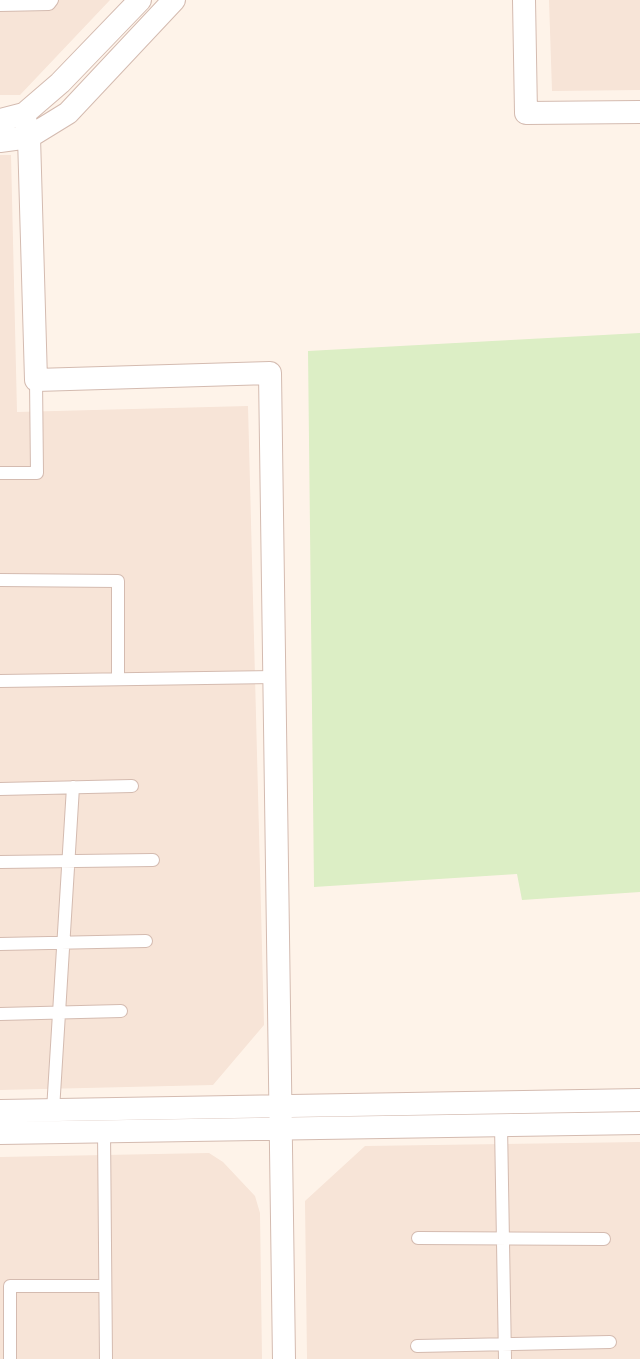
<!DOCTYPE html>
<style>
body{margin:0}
canvas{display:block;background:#fef3e9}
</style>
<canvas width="640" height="1359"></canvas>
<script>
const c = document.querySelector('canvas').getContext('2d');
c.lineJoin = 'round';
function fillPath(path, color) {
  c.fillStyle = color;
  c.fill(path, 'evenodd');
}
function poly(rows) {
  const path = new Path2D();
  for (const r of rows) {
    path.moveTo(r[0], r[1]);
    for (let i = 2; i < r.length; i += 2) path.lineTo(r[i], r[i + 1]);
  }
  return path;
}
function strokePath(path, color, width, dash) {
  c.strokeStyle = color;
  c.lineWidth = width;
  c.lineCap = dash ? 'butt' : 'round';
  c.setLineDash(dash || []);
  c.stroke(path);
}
const residential = poly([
 [0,0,110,0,20,95,0,95],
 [549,0,640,0,640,90,552,91],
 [0,155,11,155,17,412,248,406,264,1025,213,1085,0,1090],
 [640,1142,640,1359,307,1359,305,1201,365,1146],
 [209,1153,223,1162,255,1196,260,1213,262,1359,0,1359,0,1157]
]);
const green = poly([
 [640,333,640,892,522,900,517,874,314,887,308,351]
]);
const service = poly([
 [0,5,49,4,52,0],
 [0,473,37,473,36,380],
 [0,580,118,581,118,679],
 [0,681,274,677],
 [0,789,132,786],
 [0,862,153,860],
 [0,944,146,941],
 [0,1014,121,1011],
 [53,1110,73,787],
 [501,1125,505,1359],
 [104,1131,106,1359],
 [418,1238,604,1239],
 [417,1346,610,1342],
 [10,1359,10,1286,105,1286]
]);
const tertiary = poly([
 [524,0,526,113,640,112],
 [24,114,29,137,36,380,270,373,284,1359],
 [0,120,24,114,60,83,140,0],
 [0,141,29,137,68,113,174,0],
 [0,1111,640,1100],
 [0,1133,640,1123]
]);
fillPath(residential, '#f7e4d7');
fillPath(green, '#dceec5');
strokePath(service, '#d4bbb0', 14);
strokePath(tertiary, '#d4bbb0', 24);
strokePath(service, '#fff', 12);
strokePath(tertiary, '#fff', 22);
</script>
